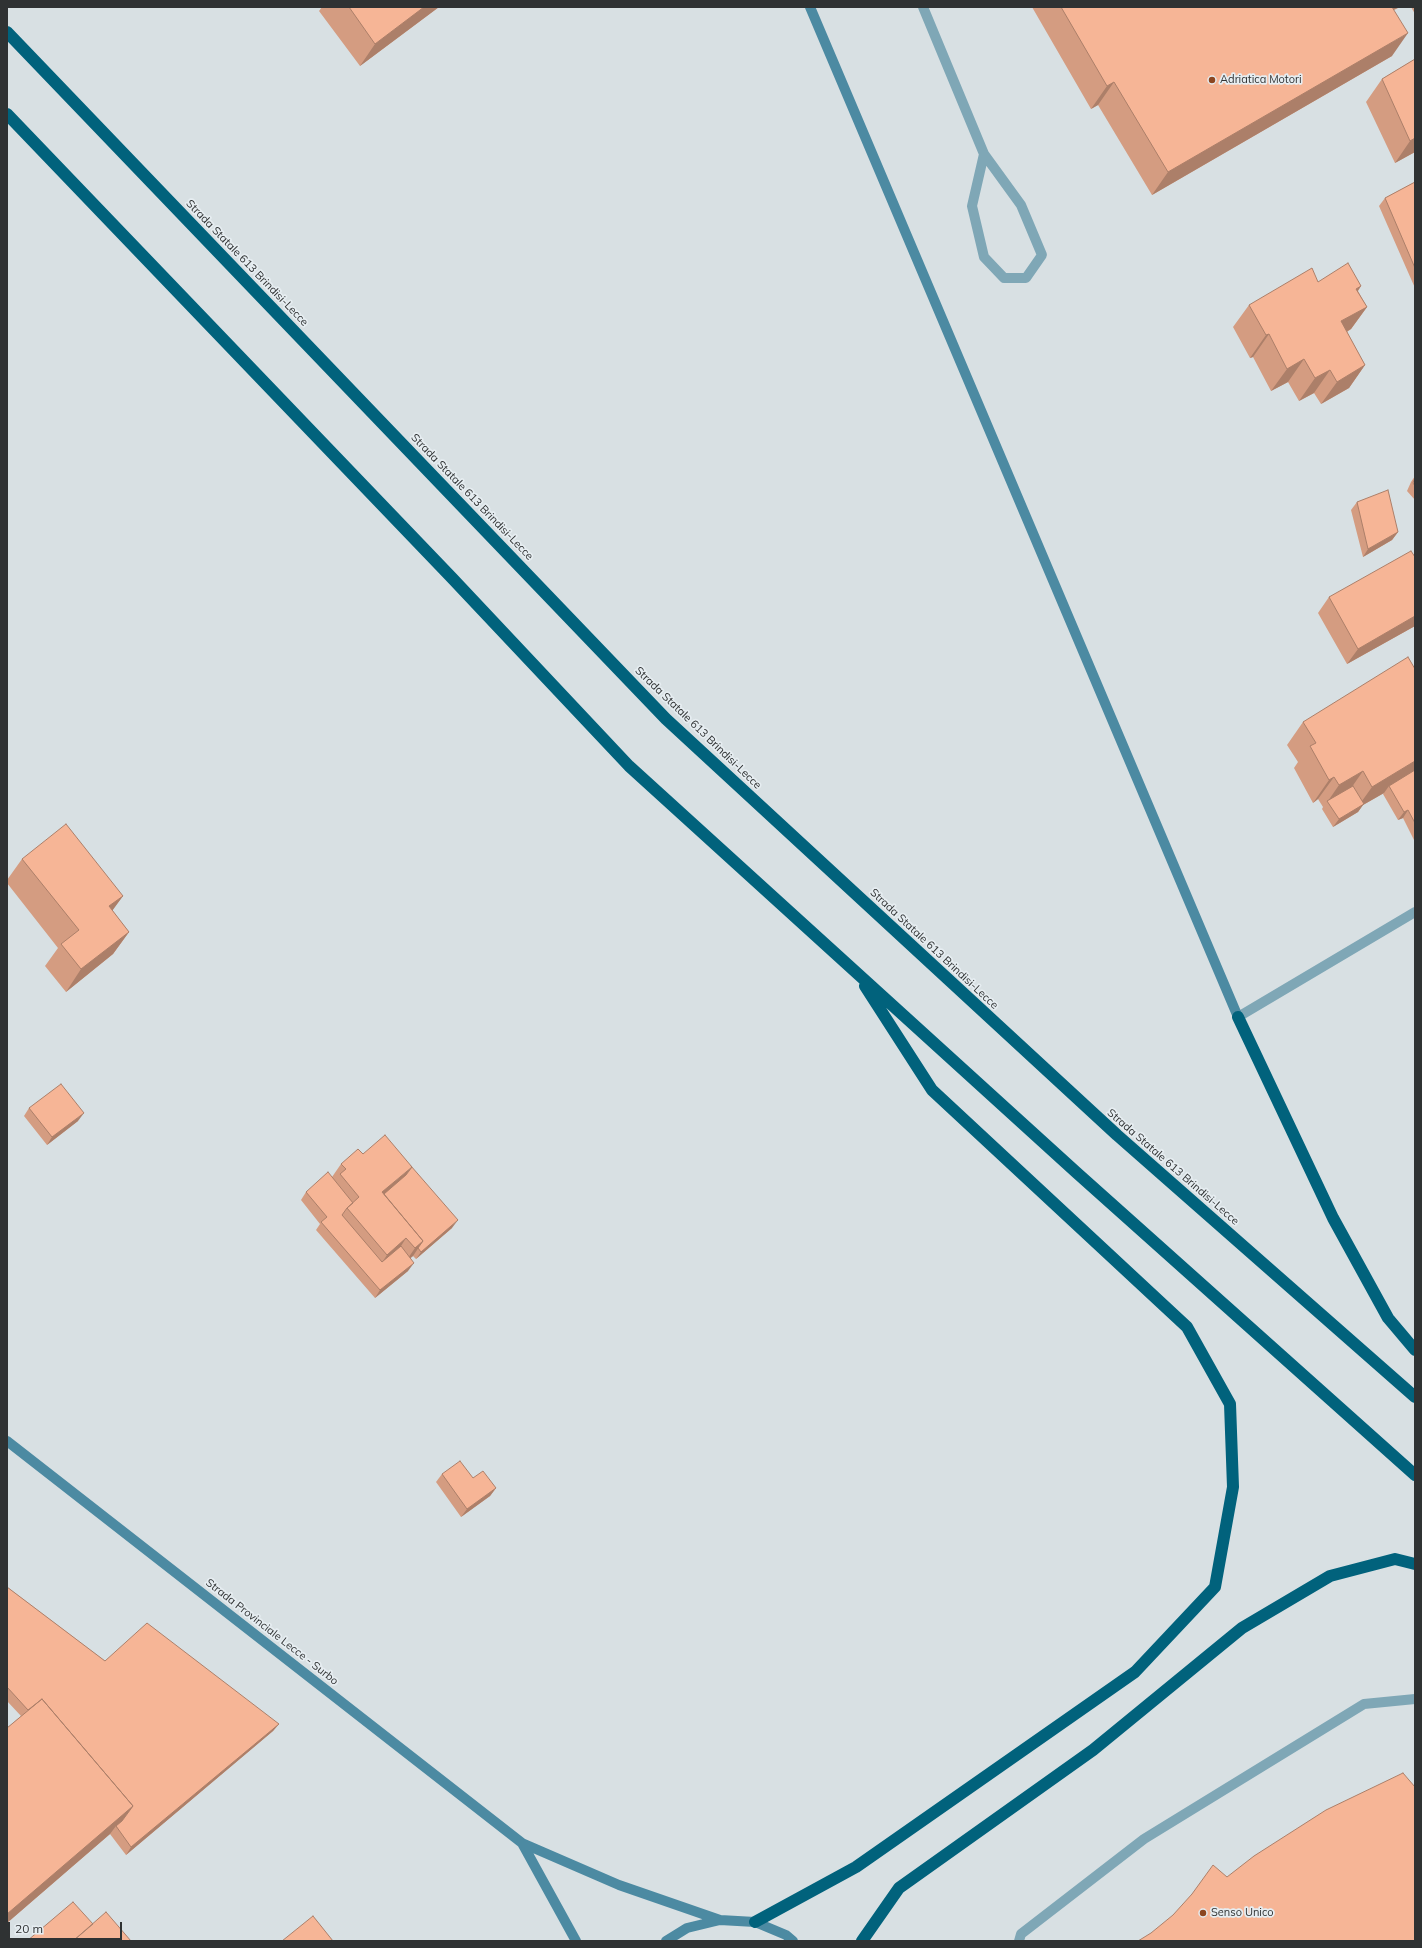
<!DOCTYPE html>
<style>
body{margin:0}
#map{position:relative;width:1422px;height:1948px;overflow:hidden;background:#d8e0e3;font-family:Mulish,sans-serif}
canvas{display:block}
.frame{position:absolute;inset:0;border:8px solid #2f3233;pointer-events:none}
.scale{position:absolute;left:8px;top:1922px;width:114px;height:18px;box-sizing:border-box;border:2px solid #2f3233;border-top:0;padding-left:5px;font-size:12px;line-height:14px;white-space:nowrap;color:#2f3233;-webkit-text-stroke:3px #e6edf1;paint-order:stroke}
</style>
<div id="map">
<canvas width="1422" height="1948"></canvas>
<div class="frame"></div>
<div class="scale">20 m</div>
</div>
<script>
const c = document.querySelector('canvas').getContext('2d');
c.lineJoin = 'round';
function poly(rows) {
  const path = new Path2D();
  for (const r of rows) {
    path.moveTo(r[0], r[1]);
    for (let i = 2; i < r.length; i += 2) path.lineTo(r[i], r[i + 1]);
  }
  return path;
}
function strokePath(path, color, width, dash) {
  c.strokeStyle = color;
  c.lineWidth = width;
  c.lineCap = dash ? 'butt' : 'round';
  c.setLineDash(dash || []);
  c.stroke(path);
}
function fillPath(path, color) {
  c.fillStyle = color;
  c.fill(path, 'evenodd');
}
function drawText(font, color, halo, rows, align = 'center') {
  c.font = font + ' Mulish,sans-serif';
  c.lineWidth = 3.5;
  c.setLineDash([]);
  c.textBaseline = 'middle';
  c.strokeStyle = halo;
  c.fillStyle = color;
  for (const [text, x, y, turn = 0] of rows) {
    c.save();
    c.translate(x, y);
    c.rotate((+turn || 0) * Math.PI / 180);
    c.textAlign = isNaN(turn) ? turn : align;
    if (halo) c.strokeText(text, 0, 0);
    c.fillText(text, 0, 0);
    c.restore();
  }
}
const lane = poly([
 [1019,1941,1021,1934,1144,1839,1364,1704,1415,1699]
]);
const street = poly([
 [923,7,984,154,1021,205,1042,255,1026,278,1004,278,984,257,972,206,984,154],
 [1238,1017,1415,912]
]);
const secondary = poly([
 [810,7,1238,1017],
 [7,1441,522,1843,619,1885,720,1920],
 [522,1843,576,1941],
 [666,1941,687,1928,720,1920,755,1922,786,1935,793,1941]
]);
const highway = poly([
 [7,32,666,719,1117,1135,1415,1397],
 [7,114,452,578,629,766,1077,1173,1415,1475],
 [1238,1017,1333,1218,1388,1318,1415,1350],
 [755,1922,856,1867,1135,1672,1215,1587,1233,1487,1230,1404,1187,1327,932,1090,865,986],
 [862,1941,899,1888,1093,1750,1242,1628,1330,1576,1395,1559,1415,1564]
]);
const wall = poly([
 [322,7,439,7,360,66,319,11],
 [1032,7,1400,7,1394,10,1392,56,1152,195,1098,105,1091,109],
 [1411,7,1415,7,1415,14],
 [1415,59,1415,152,1395,163,1366,102,1382,79],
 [1415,182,1415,288,1379,206,1385,198],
 [1318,282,1361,286,1358,291,1367,307,1351,329,1347,332,1365,365,1349,388,1321,404,1314,393,1299,401,1288,382,1271,391,1253,357,1250,358,1233,327,1249,305],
 [1415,476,1415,500,1407,491,1411,482],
 [1357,502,1398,532,1392,540,1363,557,1351,510],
 [1415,557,1415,626,1347,664,1318,613,1329,597],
 [1415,669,1415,842,1403,818,1398,820,1383,794,1384,793,1363,805,1358,812,1333,827,1322,809,1323,807,1318,799,1313,803,1294,768,1298,762,1287,745,1303,722],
 [22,859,123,896,112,910,129,932,113,954,66,992,45,966,58,948,7,883,7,880],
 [29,1108,78,1121,47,1145,24,1116],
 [363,1154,452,1228,416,1259,413,1256,410,1258,408,1271,375,1298,316,1230,320,1224,301,1200,306,1192,332,1177,341,1164],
 [442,1474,473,1478,496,1488,490,1496,461,1517,436,1482],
 [7,1587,105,1661,279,1724,273,1731,126,1855,110,1834,7,1923,7,1728,21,1716,7,1701]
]);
const shadedWall = poly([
 [424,7,439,7,360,66,375,44],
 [1380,7,1400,7,1370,20],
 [1408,33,1392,56,1152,195,1168,172],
 [1114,82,1098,105,1091,109,1107,86],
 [1415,138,1415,152,1395,163,1410,141],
 [1361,286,1346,308,1356,289],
 [1367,307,1351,329,1325,344,1341,321],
 [1269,334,1253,357,1250,358,1266,335],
 [1304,359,1288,382,1271,391,1287,369],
 [1365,365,1349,388,1321,404,1337,382],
 [1330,370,1314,393,1299,401,1315,378],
 [1398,532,1392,540,1363,557,1368,549],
 [1415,616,1415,626,1347,664,1358,649],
 [1415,761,1415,773,1389,786,1384,793,1363,805,1358,812,1333,827,1339,819,1357,808,1372,787],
 [1363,771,1347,794,1328,801,1339,785],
 [1334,777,1318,799,1313,803,1329,780],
 [1408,810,1403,818,1398,820,1404,812],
 [123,896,107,918,109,906],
 [129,932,113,954,66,992,81,969],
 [84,1113,78,1121,47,1145,52,1137],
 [412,1167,401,1183,378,1202,382,1192],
 [458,1220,452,1228,416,1259,421,1252],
 [406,1238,396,1254,377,1270,387,1255],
 [423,1241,413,1256,404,1264,415,1248],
 [414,1263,408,1271,375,1298,380,1290],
 [496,1488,490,1496,461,1517,467,1509],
 [279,1724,273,1731,126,1855,131,1847],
 [133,1806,117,1828,116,1826,110,1834,7,1923,7,1914]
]);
const building = poly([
 [349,7,424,7,375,44,349,7],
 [1061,7,1392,7,1408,33,1168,172,1114,82,1107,86,1061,7],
 [1415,59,1415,138,1410,141,1382,79,1415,59],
 [1415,182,1415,268,1385,198,1415,182],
 [1348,263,1361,286,1356,289,1367,307,1341,321,1365,365,1337,382,1330,370,1315,378,1304,359,1287,369,1269,334,1266,335,1249,305,1312,268,1318,282,1348,263],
 [1415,478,1415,486,1413,483,1415,478],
 [1388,490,1398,532,1368,549,1357,502,1388,490],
 [1411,551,1415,557,1415,616,1358,649,1329,597,1411,551],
 [1408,657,1415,669,1415,761,1372,787,1363,771,1339,785,1334,777,1329,780,1310,746,1316,743,1303,722,1408,657],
 [1415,770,1415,823,1408,810,1404,812,1389,786,1415,770],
 [1353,786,1364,804,1339,819,1327,801,1353,786],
 [66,824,123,896,109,906,129,932,81,969,61,944,79,930,22,859,66,824],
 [61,1084,84,1113,52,1137,29,1108,61,1084],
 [385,1135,412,1167,382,1192,423,1241,415,1248,406,1238,387,1255,347,1208,359,1197,340,1174,346,1169,341,1164,358,1149,363,1154,385,1135],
 [411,1166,458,1220,421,1252,418,1248,423,1241,384,1194,406,1175,412,1167,411,1166],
 [328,1172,353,1203,347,1208,342,1215,382,1262,401,1246,414,1263,380,1290,321,1222,327,1217,306,1192,328,1172],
 [460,1461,473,1478,483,1471,496,1488,467,1509,442,1474,460,1461],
 [7,1587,105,1661,147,1623,279,1724,131,1847,116,1826,122,1821,133,1806,42,1699,28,1710,7,1687,7,1587],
 [42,1699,133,1806,7,1914,7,1728,42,1699],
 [1403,1773,1415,1787,1415,1941,1138,1941,1151,1933,1173,1915,1192,1894,1213,1865,1227,1877,1254,1856,1326,1810,1403,1773],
 [73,1902,93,1924,73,1941,27,1941,73,1902],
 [106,1912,131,1941,73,1941,106,1912],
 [313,1916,333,1941,282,1941,313,1916]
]);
const markers = [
 [1212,80,4,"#8c4620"],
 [1203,1913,4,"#8c4620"]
];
const poiNames = [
 ["Adriatica Motori",1220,80],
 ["Senso Unico",1211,1913]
];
const streetNames = [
 ["Strada Statale 613 Brindisi-Lecce",247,263,46],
 ["Strada Statale 613 Brindisi-Lecce",472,497,46],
 ["Strada Statale 613 Brindisi-Lecce",698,728,44],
 ["Strada Statale 613 Brindisi-Lecce",934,949,43],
 ["Strada Statale 613 Brindisi-Lecce",1173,1167,41],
 ["Strada Provinciale Lecce - Surbo",272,1632,38]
];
strokePath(lane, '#7fa7b6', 10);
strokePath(street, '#7fa7b6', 10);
strokePath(secondary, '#4c8aa2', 10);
strokePath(highway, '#01627c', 12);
fillPath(wall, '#d49c81');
fillPath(shadedWall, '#ac7f69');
fillPath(building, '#f6b596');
strokePath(building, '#ac7f69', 1);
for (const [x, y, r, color] of markers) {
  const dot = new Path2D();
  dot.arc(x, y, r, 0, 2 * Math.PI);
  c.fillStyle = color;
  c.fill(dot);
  strokePath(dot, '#e6edf1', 1.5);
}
drawText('11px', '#2f3233', '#e6edf1', poiNames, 'left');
drawText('11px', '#2f3233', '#e6edf1', streetNames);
</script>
